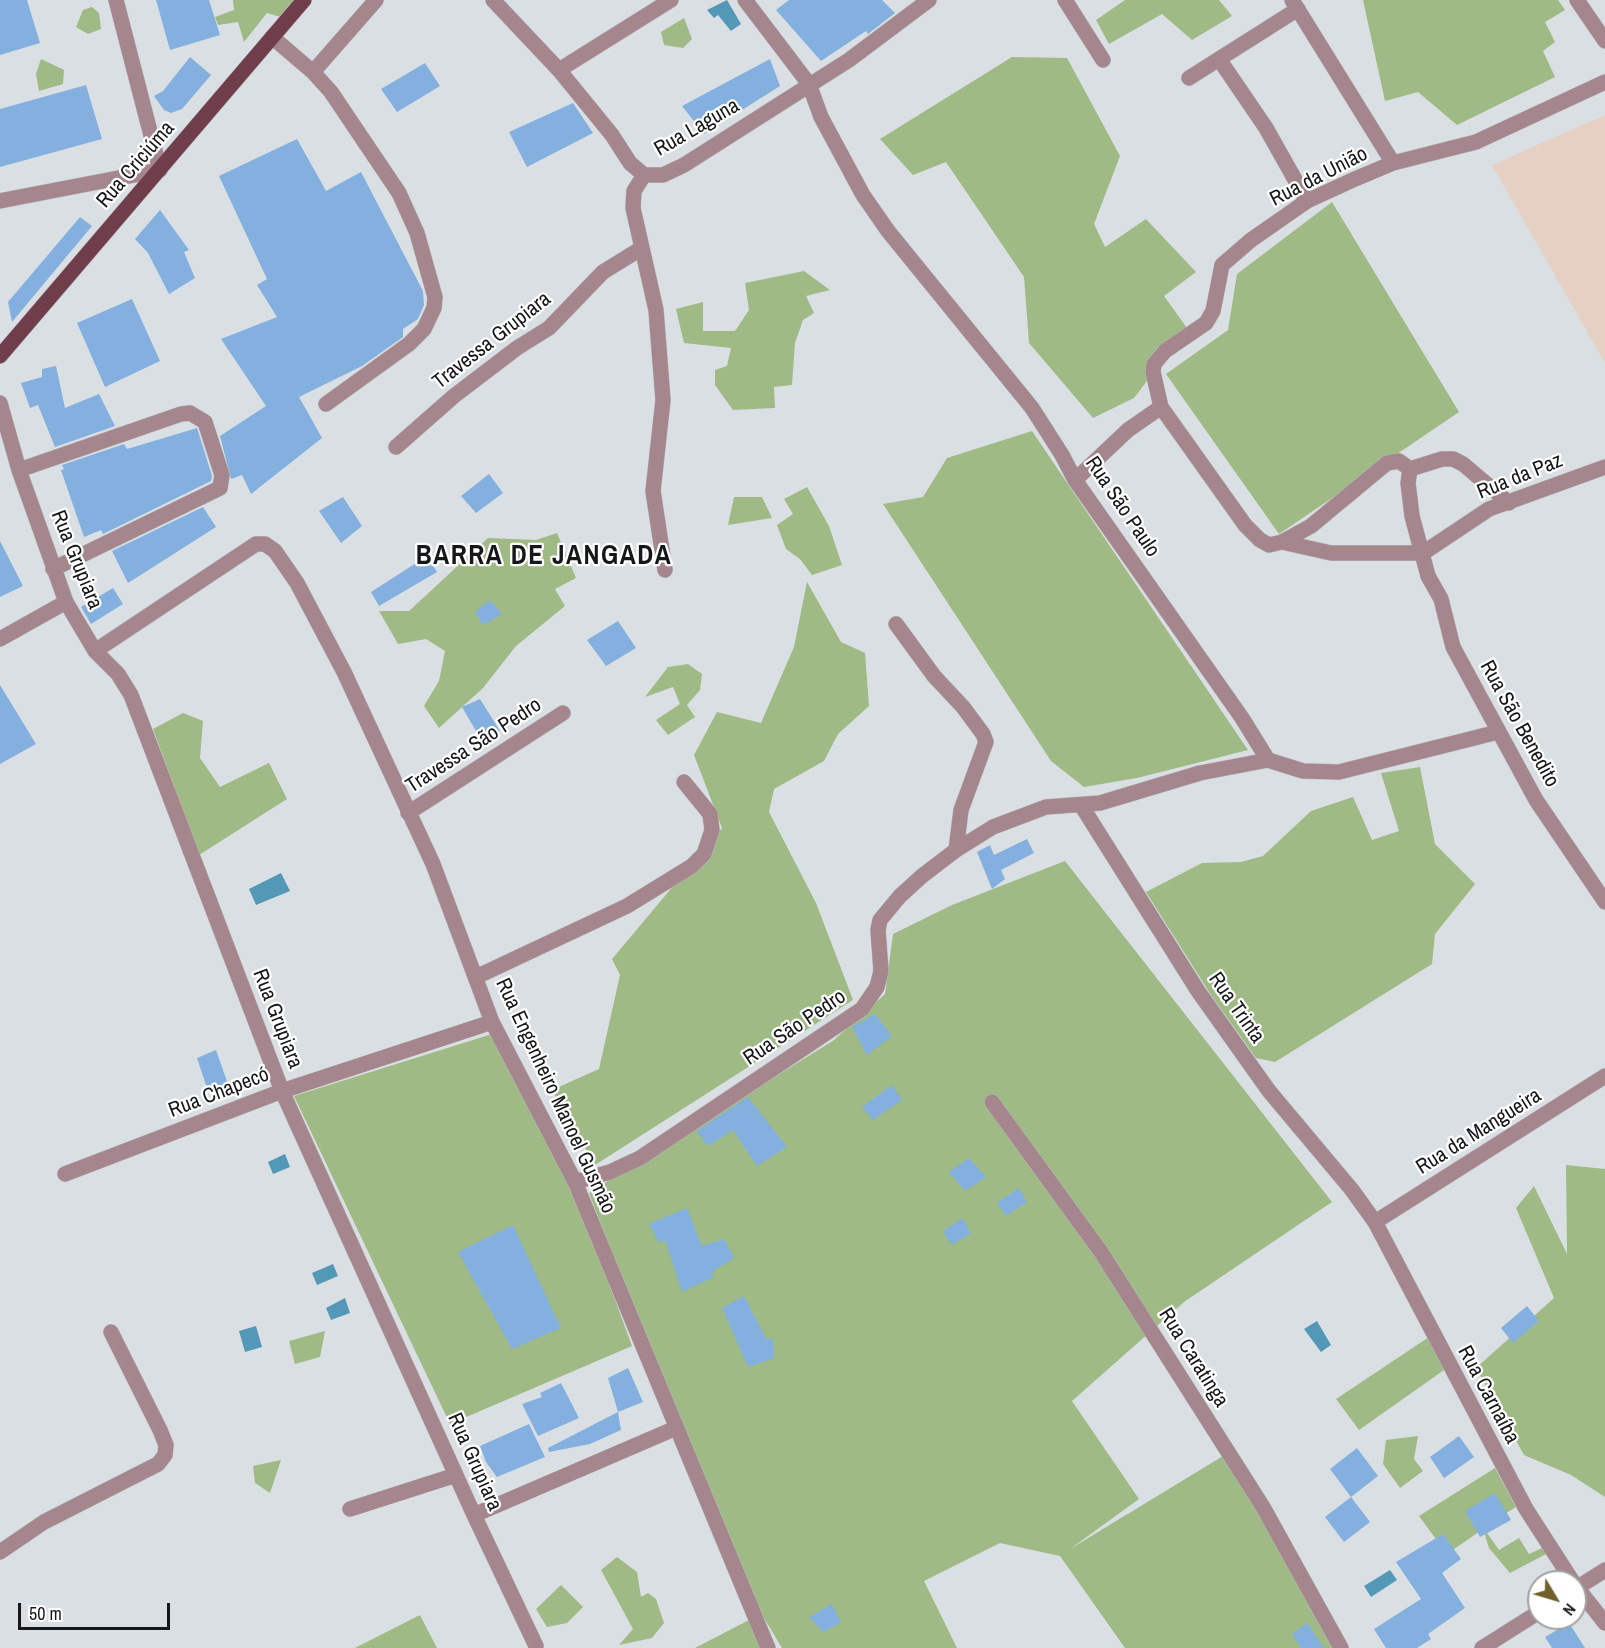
<!DOCTYPE html>
<meta charset="utf-8">
<style>
body{margin:0}
#map{position:relative;width:1605px;height:1648px;overflow:hidden;background:#dadfe4;font-family:"Archivo Narrow",sans-serif}
canvas{display:block}
.north{position:absolute;left:1527px;top:1570px;width:60px;height:60px;box-sizing:border-box;background:#fff;border:2px solid #a2a2a3;border-radius:50%;rotate:128deg;font-size:16px;font-weight:700;line-height:24px;text-align:center;color:#161719}
.north::after{content:'';display:block;margin:auto;width:21px;height:27px;background:#70602e;clip-path:polygon(50% 0,100% 100%,50% 72%,0 100%)}
.scale{position:absolute;left:18px;top:1603px;width:152px;height:27px;box-sizing:border-box;border:3px solid #161719;border-top:0;padding-left:8px;font-size:18px;line-height:21px;white-space:nowrap;color:#161719;-webkit-text-stroke:4px #fff;paint-order:stroke}
</style>
<div id="map">
<canvas width="1605" height="1648"></canvas>
<div class="north">N</div>
<div class="scale">50 m</div>
</div>
<script>
const c = document.querySelector('canvas').getContext('2d');
c.lineJoin = 'round';
function fillPath(path, color) {
  c.fillStyle = color;
  c.fill(path, 'evenodd');
}
function poly(rows) {
  const path = new Path2D();
  for (const r of rows) {
    path.moveTo(r[0], r[1]);
    for (let i = 2; i < r.length; i += 2) path.lineTo(r[i], r[i + 1]);
  }
  return path;
}
function strokePath(path, color, width, dash) {
  c.strokeStyle = color;
  c.lineWidth = width;
  c.lineCap = dash ? 'butt' : 'round';
  c.setLineDash(dash || []);
  c.stroke(path);
}
function drawText(font, color, halo, rows, align = 'center') {
  c.font = font + ' "Archivo Narrow",sans-serif';
  c.lineWidth = 4.5;
  c.setLineDash([]);
  c.textBaseline = 'middle';
  c.strokeStyle = halo;
  c.fillStyle = color;
  for (const [text, x, y, turn = 0] of rows) {
    c.save();
    c.translate(x, y);
    c.rotate((+turn || 0) * Math.PI / 180);
    c.textAlign = isNaN(turn) ? turn : align;
    if (halo) c.strokeText(text, 0, 0);
    c.fillText(text, 0, 0);
    c.restore();
  }
}
const education = poly([
 [1605,115,1605,363,1492,165]
]);
const green = poly([
 [233,0,297,0,284,18,267,13,244,42,238,22,218,25,215,17,234,10],
 [1125,0,1219,0,1232,16,1192,40,1162,14,1109,44,1096,20],
 [1363,0,1558,0,1565,10,1545,22,1555,42,1543,51,1555,77,1457,125,1418,92,1385,101],
 [92,7,99,13,101,29,88,34,76,27,83,10],
 [684,18,692,39,683,48,664,45,661,32],
 [1012,57,1067,58,1120,156,1094,224,1105,247,1146,219,1196,272,1164,296,1187,328,1134,398,1093,418,1029,343,1024,277,946,162,913,175,880,139],
 [41,59,64,70,63,84,39,91,36,74],
 [1332,202,1459,412,1279,534,1166,374,1228,330,1237,274],
 [804,271,830,290,806,296,814,313,803,320,795,343,792,385,774,387,775,408,733,410,715,385,715,370,727,366,731,348,684,343,676,309,703,302,703,331,735,331,749,310,745,283],
 [1032,431,1248,750,1137,778,1084,787,1051,761,883,504,923,497,947,458],
 [807,487,829,526,842,565,812,575,800,559,786,549,777,525,793,514,784,499],
 [734,497,762,497,772,518,728,525],
 [557,533,576,578,555,589,565,606,516,646,483,688,439,728,424,706,439,681,445,651,426,639,398,644,379,611,409,611,488,538,536,540],
 [807,582,841,642,865,653,869,706,838,734,824,761,774,789,769,812,816,903,853,1000,595,1165,552,1090,599,1069,620,975,612,959,722,828,694,755,717,712,761,723,794,647],
 [688,664,702,674,700,690,687,705,695,717,668,735,656,720,680,704,673,687,645,697,668,667],
 [183,713,203,721,200,758,220,787,269,763,287,799,199,855,153,729],
 [1420,767,1435,844,1475,884,1435,934,1432,964,1275,1062,1256,1058,1211,995,1146,892,1202,863,1241,862,1263,856,1311,811,1353,797,1372,840,1399,831,1381,773],
 [1065,861,1332,1202,1184,1302,1072,1401,1139,1499,1070,1549,1228,1453,1332,1648,1125,1648,1060,1556,1000,1543,924,1581,957,1648,782,1648,731,1563,589,1193,834,1040,885,994,893,934,952,905],
 [492,1034,571,1180,632,1346,450,1424,294,1096],
 [1566,1165,1605,1169,1605,1497,1571,1475,1524,1455,1476,1368,1554,1298,1516,1208,1534,1186,1567,1254],
 [325,1331,320,1357,295,1364,289,1341],
 [1429,1337,1444,1370,1359,1430,1336,1399],
 [1418,1436,1414,1459,1423,1471,1400,1488,1383,1464,1386,1440],
 [281,1460,270,1493,255,1483,253,1466],
 [1495,1468,1516,1507,1487,1525,1487,1533,1499,1550,1519,1538,1529,1554,1544,1547,1548,1553,1510,1573,1489,1548,1483,1529,1447,1554,1419,1516],
 [617,1557,637,1572,641,1597,648,1593,656,1599,664,1623,652,1638,619,1645,633,1629,601,1570],
 [561,1585,583,1607,567,1623,547,1627,536,1609],
 [420,1615,437,1648,355,1648],
 [749,1620,763,1648,695,1648]
]);
const water = poly([
 [727,0,741,24,731,31,718,15,714,18,707,10],
 [281,873,290,891,256,905,249,889],
 [285,1154,290,1167,273,1174,268,1162],
 [333,1264,338,1276,317,1285,312,1273],
 [345,1298,350,1313,331,1320,326,1308],
 [1317,1321,1331,1345,1321,1352,1304,1329],
 [256,1326,262,1347,245,1352,239,1331],
 [1390,1570,1397,1580,1371,1597,1364,1586]
]);
const building = poly([
 [0,0,27,0,40,43,0,55],
 [156,0,209,0,220,35,170,50],
 [789,0,882,0,895,13,868,34,866,31,821,61,776,10],
 [190,57,211,75,182,109,171,113,164,110,154,96,163,91],
 [770,59,780,86,704,134,682,106],
 [425,63,440,86,397,112,381,89],
 [86,85,102,139,0,167,0,109],
 [573,103,593,133,527,167,509,132],
 [297,139,326,191,361,172,423,291,424,305,418,319,403,329,403,337,362,366,299,397,322,438,251,494,242,475,231,479,220,436,266,406,221,339,277,317,257,285,267,279,219,176],
 [160,210,189,250,184,252,195,278,169,294,148,253,135,239],
 [80,217,92,226,12,322,8,302],
 [132,299,160,361,105,387,77,323],
 [56,366,65,408,99,394,115,426,55,447,38,405,30,408,21,383,42,377,42,369],
 [197,428,212,476,211,481,103,534,101,530,84,537,61,470,64,469,62,465,124,444,127,449],
 [489,474,503,493,476,513,461,496],
 [343,497,362,526,341,543,319,511],
 [203,507,216,527,128,583,112,551],
 [0,541,23,586,0,597],
 [427,556,437,572,379,606,371,592],
 [113,588,123,604,91,624,81,607],
 [490,600,502,614,483,625,475,612],
 [618,621,636,648,606,666,587,640],
 [0,685,36,744,0,764],
 [480,699,500,731,483,743,462,707],
 [1027,839,1034,853,1001,870,1005,879,992,889,977,852,990,845,994,855],
 [875,1014,892,1036,867,1055,852,1027],
 [216,1050,228,1084,208,1091,197,1058],
 [892,1085,902,1100,873,1120,862,1107],
 [748,1097,787,1147,757,1166,733,1130,708,1146,697,1131],
 [969,1158,986,1177,965,1191,949,1172],
 [1019,1188,1027,1202,1006,1216,997,1203],
 [687,1208,702,1246,724,1239,734,1258,712,1272,714,1277,682,1292,665,1240,659,1243,649,1224],
 [963,1218,971,1234,951,1245,943,1231],
 [513,1225,561,1328,512,1349,458,1252],
 [744,1296,767,1340,773,1338,774,1358,748,1367,722,1308],
 [1527,1306,1539,1321,1513,1343,1501,1328],
 [628,1368,643,1402,618,1412,608,1378],
 [561,1383,579,1418,538,1436,522,1404,542,1397,540,1393],
 [618,1412,621,1430,590,1444,549,1452,548,1448],
 [529,1424,545,1457,497,1477,486,1462,480,1446],
 [1459,1436,1474,1457,1444,1478,1430,1457],
 [1357,1448,1378,1476,1351,1497,1330,1469],
 [1495,1493,1511,1520,1480,1537,1465,1511],
 [1351,1497,1370,1522,1344,1542,1325,1517],
 [1443,1534,1461,1559,1442,1573,1465,1608,1428,1634,1431,1639,1417,1648,1386,1648,1374,1629,1421,1599,1396,1562],
 [832,1604,841,1623,823,1632,809,1617],
 [1307,1623,1324,1648,1301,1648,1292,1634],
 [1569,1623,1585,1648,1552,1648,1545,1637]
]);
const minor = poly([
 [493,0,559,70,612,135,630,163,644,175,663,175,684,165,849,60,929,0],
 [745,0,809,84,821,117,863,195,888,231,1032,408,1062,455,1075,480,1242,718,1268,760,1303,771,1339,772,1498,732],
 [1065,0,1103,60],
 [1292,0,1393,163],
 [1577,0,1605,41],
 [272,37,313,72,331,92,399,193,417,233,435,297,434,308,424,329,409,344,326,404],
 [1219,59,1298,9],
 [559,70,671,0],
 [313,72,376,0],
 [1189,78,1219,59,1266,128,1307,201],
 [644,175,634,191,633,208,656,310,663,400,653,491,665,570],
 [0,201,160,170,116,0],
 [0,403,19,470,66,602,95,651,118,674,131,695,282,1091,474,1515,536,1646],
 [1161,407,1245,525,1260,540,1269,545,1282,542,1311,526,1387,463,1399,461,1410,469,1408,483,1412,516,1428,576,1441,599,1453,647,1536,800,1605,902],
 [396,447,454,396,517,348,549,328,603,272,642,248],
 [1410,469,1442,459,1453,459,1463,464,1509,503],
 [19,470,181,414,190,413,205,422,222,475,220,488,53,569],
 [1075,480,1128,430,1161,407,1153,372,1154,364,1165,351,1206,323,1213,311,1222,265,1251,240,1307,201,1355,179,1393,163,1476,142,1605,82],
 [1282,542,1331,553,1423,553],
 [1423,553,1489,509,1605,467],
 [896,624,934,676,963,707,983,734,986,742,961,810,956,850],
 [0,639,66,602],
 [95,651,256,544,265,544,275,551,297,583,344,672,433,864,492,1022,575,1182,768,1648],
 [1081,805,1198,991,1269,1091,1352,1190,1375,1222,1526,1509,1573,1582],
 [408,813,563,713],
 [476,977,627,906,692,866,704,854,712,830,710,814,684,782],
 [992,1102,1101,1252,1263,1507,1341,1648],
 [65,1174,282,1091,492,1022],
 [575,1182,610,1172,640,1158,862,1009,877,987,881,971,878,930,880,920,900,896,922,876,956,850,993,827,1046,807,1100,803,1200,773,1268,760],
 [1375,1222,1605,1076],
 [350,1509,456,1475],
 [474,1515,676,1428],
 [0,1552,44,1522,158,1464,165,1455,166,1445,160,1430,111,1332],
 [1575,1585,1605,1623],
 [1575,1589,1605,1570],
 [1482,1648,1539,1612]
]);
const major = poly([
 [0,356,304,0]
]);
const streetNames = [
 ["Rua Laguna",697,128,-30],
 ["Rua Criciúma",136,165,-49],
 ["Rua da União",1319,177,-27],
 ["Travessa Grupiara",492,341,-38],
 ["Rua da Paz",1520,477,-22],
 ["Rua São Paulo",1122,507,56],
 ["Rua Grupiara",76,560,68],
 ["Rua São Benedito",1519,724,61],
 ["Travessa São Pedro",474,746,-33],
 ["Rua Trinta",1236,1008,55],
 ["Rua Grupiara",277,1019,69],
 ["Rua São Pedro",795,1028,-34],
 ["Rua Chapecó",219,1093,-21],
 ["Rua Engenheiro Manoel Gusmão",555,1096,65],
 ["Rua da Mangueira",1479,1132,-32],
 ["Rua Caratinga",1193,1358,58],
 ["Rua Carnaíba",1488,1395,62],
 ["Rua Grupiara",474,1462,66]
];
const districtNames = [
 ["BARRA DE JANGADA",544,557]
];
fillPath(education, '#e6d0c3');
fillPath(green, '#9fba84');
fillPath(water, '#5399b7');
fillPath(building, '#83b0df');
strokePath(minor, '#b7bbbf', 16);
strokePath(major, '#b7bbbf', 16);
strokePath(minor, '#a4868c', 15);
strokePath(major, '#6f3e4a', 15);
drawText('21px', '#161719', '#fff', streetNames);
c.letterSpacing = '1.5px';
drawText('bold 27px', '#161719', '#fff', districtNames);
c.letterSpacing = '0px';
</script>
